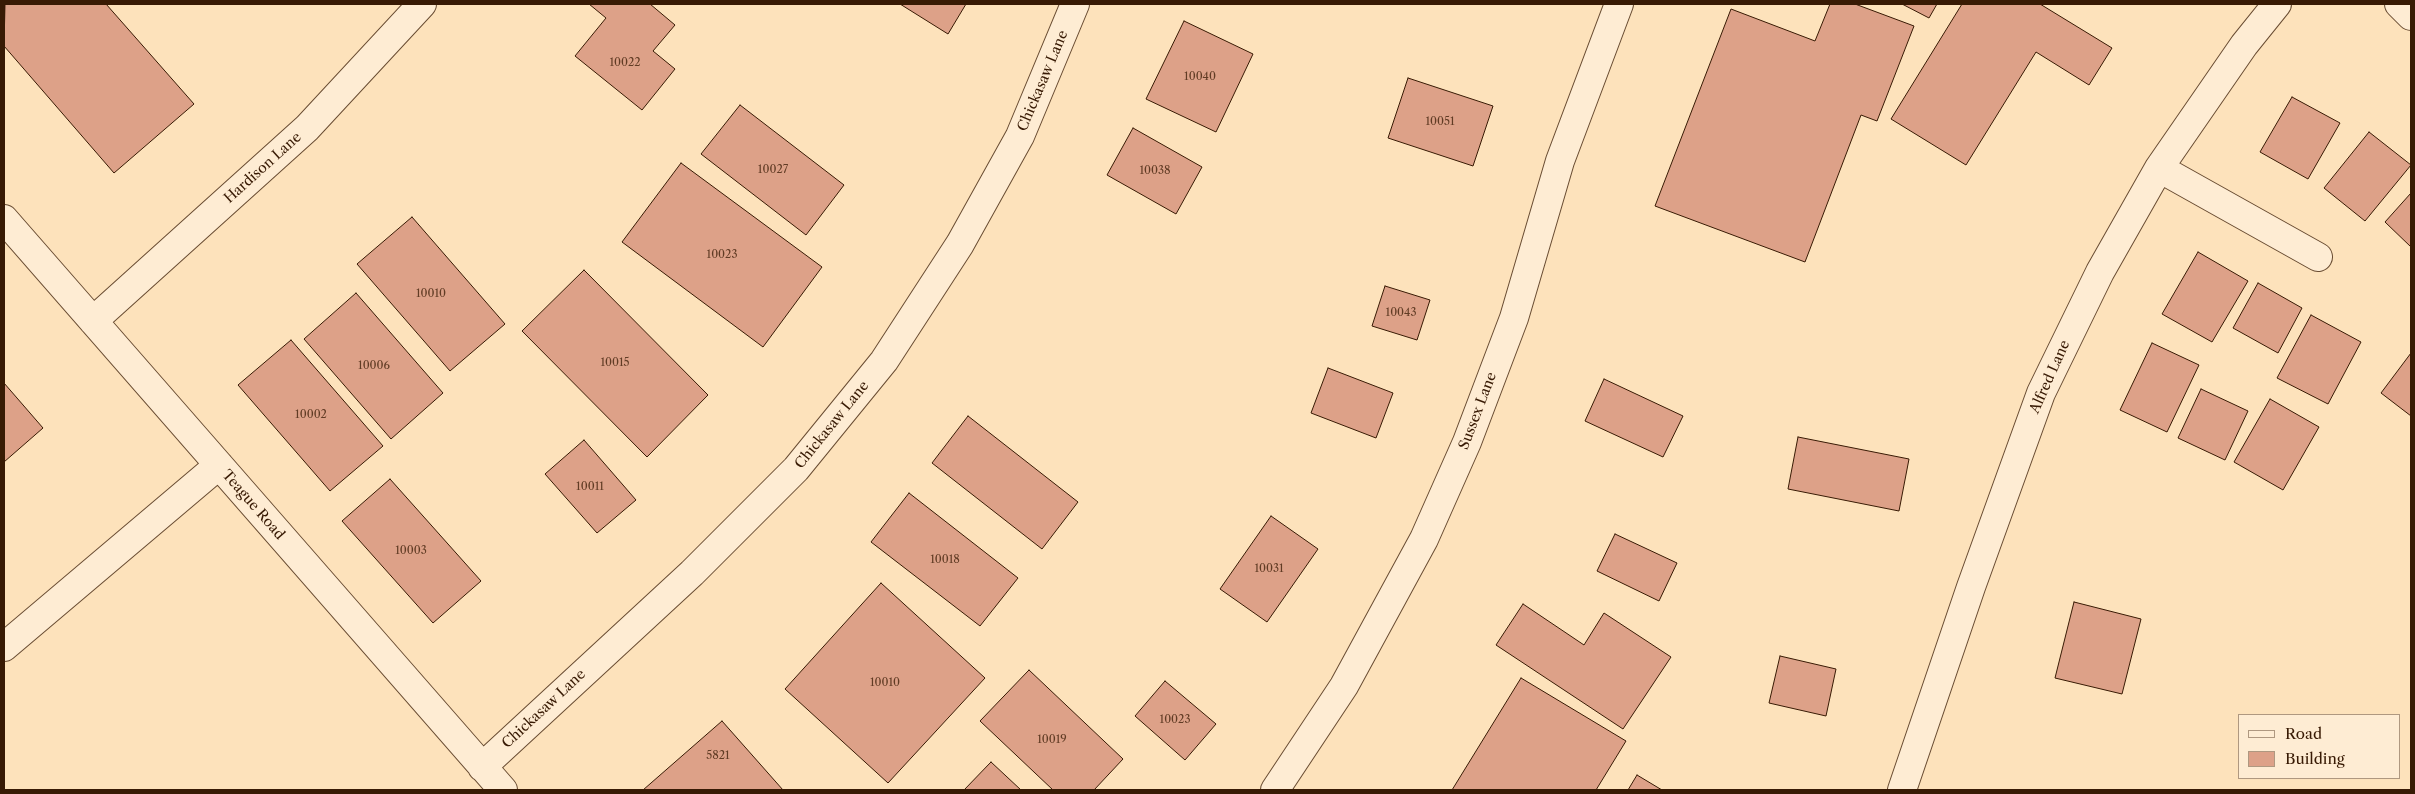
<!DOCTYPE html>
<style>
body{margin:0}
#map{position:relative;width:2415px;height:794px;overflow:hidden;background:#fde2bb;font-family:"Libre Caslon Text",serif}
canvas{display:block}
.frame{position:absolute;inset:0;border:5px solid #381a04;pointer-events:none}
.legend{position:absolute;left:2238px;top:714px;width:162px;height:65px;box-sizing:border-box;background:#feecd3;border:1px solid #af9880;margin:0;padding:6px 9px;list-style:none;font-size:15px;color:#381a04}
.legend li{display:flex;align-items:center;gap:10px;height:25px}
.legend b{width:25px;border:1px solid #af9880}
</style>
<div id="map">
<canvas width="2415" height="794"></canvas>
<div class="frame"></div>
<ul class="legend">
<li><b style="height:6px;background:#feecd3"></b>Road</li>
<li><b style="height:14px;background:#dda188"></b>Building</li>
</ul>
</div>
<script>
const c = document.querySelector('canvas').getContext('2d');
c.lineJoin = 'round';
function fillPath(path, color) {
  c.fillStyle = color;
  c.fill(path, 'evenodd');
}
function poly(rows) {
  const path = new Path2D();
  for (const r of rows) {
    path.moveTo(r[0], r[1]);
    for (let i = 2; i < r.length; i += 2) path.lineTo(r[i], r[i + 1]);
  }
  return path;
}
function strokePath(path, color, width, dash) {
  c.strokeStyle = color;
  c.lineWidth = width;
  c.lineCap = dash ? 'butt' : 'round';
  c.setLineDash(dash || []);
  c.stroke(path);
}
function drawText(font, color, halo, rows, align = 'center') {
  c.font = font + ' "Libre Caslon Text",serif';
  c.lineWidth = 4;
  c.setLineDash([]);
  c.textBaseline = 'middle';
  c.strokeStyle = halo;
  c.fillStyle = color;
  for (const [text, x, y, turn = 0] of rows) {
    c.save();
    c.translate(x, y);
    c.rotate((+turn || 0) * Math.PI / 180);
    c.textAlign = isNaN(turn) ? turn : align;
    if (halo) c.strokeText(text, 0, 0);
    c.fillText(text, 0, 0);
    c.restore();
  }
}
const building = poly([
 [5,4,106,4,194,104,114,173,4,46,5,4],
 [589,4,650,4,675,25,653,51,675,69,642,110,575,56,606,18,589,4],
 [900,4,966,4,948,34,900,4],
 [1830,4,1855,4,1914,26,1877,121,1861,115,1805,262,1655,206,1731,9,1815,41,1830,4],
 [1902,4,1937,4,1929,18,1902,4],
 [1962,4,2040,4,2112,48,2089,85,2036,52,1966,165,1891,119,1962,4],
 [1184,21,1253,54,1216,132,1146,99,1184,21],
 [1408,78,1493,106,1473,166,1388,138,1408,78],
 [2292,97,2340,123,2308,179,2260,152,2292,97],
 [740,105,844,185,806,235,701,154,740,105],
 [1133,128,1202,167,1176,214,1107,175,1133,128],
 [2369,132,2411,165,2365,221,2324,188,2369,132],
 [681,163,822,267,763,347,622,242,681,163],
 [2411,193,2411,247,2385,222,2411,193],
 [412,217,505,324,450,371,357,264,412,217],
 [2198,252,2248,281,2212,342,2162,314,2198,252],
 [584,270,708,395,647,457,522,331,584,270],
 [2258,283,2302,308,2278,353,2233,328,2258,283],
 [1385,286,1430,300,1417,340,1372,326,1385,286],
 [356,293,443,393,391,439,304,339,356,293],
 [2311,315,2361,342,2328,404,2277,378,2311,315],
 [291,340,383,446,330,491,238,385,291,340],
 [2152,343,2199,365,2167,432,2120,410,2152,343],
 [2411,353,2411,416,2381,393,2411,353],
 [1328,368,1393,393,1376,438,1311,413,1328,368],
 [1604,379,1683,416,1663,457,1585,421,1604,379],
 [4,383,43,428,4,462,4,383],
 [2201,389,2248,411,2225,460,2178,438,2201,389],
 [2270,399,2319,427,2283,490,2234,462,2270,399],
 [968,416,1078,502,1042,549,932,463,968,416],
 [1798,437,1909,459,1899,511,1788,489,1798,437],
 [584,440,636,500,597,533,545,474,584,440],
 [390,479,481,581,433,623,342,521,390,479],
 [909,493,1018,578,980,626,871,542,909,493],
 [1271,516,1318,549,1267,622,1220,589,1271,516],
 [1615,534,1677,563,1659,601,1597,571,1615,534],
 [881,583,985,678,888,783,785,689,881,583],
 [2074,602,2141,619,2122,694,2055,678,2074,602],
 [1523,604,1584,645,1604,613,1671,657,1623,729,1496,645,1523,604],
 [1780,656,1836,669,1826,716,1769,703,1780,656],
 [1029,670,1123,759,1094,790,1053,790,980,721,1029,670],
 [1521,678,1626,741,1596,790,1452,790,1521,678],
 [1165,681,1216,724,1185,760,1135,716,1165,681],
 [722,721,783,790,643,790,722,721],
 [991,762,1021,790,964,790,991,762],
 [1637,775,1662,790,1628,790,1637,775]
]);
const minor = poly([
 [2399,4,2411,16],
 [2159,168,2318,257],
 [4,219,503,790],
 [93,321,307,128,422,4],
 [4,647,219,465],
 [482,767,692,573,796,469,884,361,960,244,1020,136,1075,4],
 [1275,790,1344,686,1424,539,1467,442,1514,318,1560,161,1619,4],
 [1902,790,1971,587,2041,393,2100,272,2159,168,2244,45,2277,4]
]);
const numberNames = [
 ["10022",625,63],
 ["10040",1200,77],
 ["10051",1440,122],
 ["10027",773,170],
 ["10038",1155,171],
 ["10023",722,255],
 ["10010",431,294],
 ["10043",1401,313],
 ["10015",615,363],
 ["10006",374,366],
 ["10002",311,415],
 ["10011",590,487],
 ["10003",411,551],
 ["10018",945,560],
 ["10031",1269,569],
 ["10010",885,683],
 ["10023",1175,720],
 ["10019",1052,740],
 ["5821",718,756]
];
const streetNames = [
 ["Chickasaw Lane",1043,81,-67],
 ["Hardison Lane",263,168,-42],
 ["Alfred Lane",2050,377,-66],
 ["Sussex Lane",1478,411,-69],
 ["Chickasaw Lane",832,425,-51],
 ["Teague Road",253,505,49],
 ["Chickasaw Lane",544,709,-43]
];
fillPath(building, '#dda188');
strokePath(building, '#381a04', 1);
strokePath(minor, '#694c32', 30);
strokePath(minor, '#feecd3', 28);
drawText('11px', '#613c25', null, numberNames);
drawText('14px', '#381a04', '#feecd3', streetNames);
</script>
